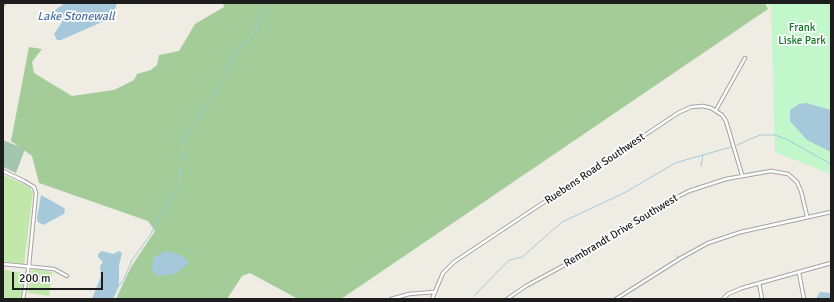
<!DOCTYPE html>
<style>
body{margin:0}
#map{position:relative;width:834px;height:302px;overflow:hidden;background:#eeece3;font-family:Signika,sans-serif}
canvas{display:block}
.frame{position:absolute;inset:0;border:4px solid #1d1d1d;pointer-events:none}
.scale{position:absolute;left:12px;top:272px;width:91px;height:18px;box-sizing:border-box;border:2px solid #1d1d1d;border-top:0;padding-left:5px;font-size:12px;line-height:14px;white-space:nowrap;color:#1d1d1d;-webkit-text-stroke:3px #fff;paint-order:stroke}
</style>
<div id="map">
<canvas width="834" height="302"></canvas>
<div class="frame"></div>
<div class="scale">200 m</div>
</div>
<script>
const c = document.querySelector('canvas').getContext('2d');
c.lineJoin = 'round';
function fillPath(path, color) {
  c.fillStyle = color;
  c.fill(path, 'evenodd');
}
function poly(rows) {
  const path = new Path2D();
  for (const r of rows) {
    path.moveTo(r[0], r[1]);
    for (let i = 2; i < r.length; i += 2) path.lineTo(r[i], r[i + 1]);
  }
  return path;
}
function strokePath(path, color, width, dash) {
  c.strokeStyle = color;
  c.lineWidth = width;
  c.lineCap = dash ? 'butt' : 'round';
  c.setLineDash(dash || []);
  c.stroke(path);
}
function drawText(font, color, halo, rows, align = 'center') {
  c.font = font + ' Signika,sans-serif';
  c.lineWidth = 3.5;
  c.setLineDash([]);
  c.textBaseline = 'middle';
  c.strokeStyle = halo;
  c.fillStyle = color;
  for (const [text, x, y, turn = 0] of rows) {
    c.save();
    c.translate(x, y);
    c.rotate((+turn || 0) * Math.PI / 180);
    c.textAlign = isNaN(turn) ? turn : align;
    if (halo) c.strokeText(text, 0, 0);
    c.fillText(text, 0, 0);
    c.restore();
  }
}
const grass = poly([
 [3,175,30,187,33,192,24,264,3,261],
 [33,269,52,272,49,296,28,293,31,271],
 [3,270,25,273,21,299,3,299]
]);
const forest = poly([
 [223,3,765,3,768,9,341,299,298,299,250,273,242,276,227,299,116,299,131,267,155,231,148,221,39,183,32,156,11,141,29,47,42,49,32,62,34,73,72,96,114,90,134,80,137,74,151,70,157,65,159,55,179,51,195,24,224,7]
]);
const cemetery = poly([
 [3,140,25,149,16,173,3,167]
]);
const park = poly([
 [765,3,831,3,831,174,775,152,771,7]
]);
const water = poly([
 [65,3,117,3,113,15,109,19,61,40,57,40,54,34,62,22,54,11],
 [806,103,831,110,831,152,807,140,790,121,790,110,799,104],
 [41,195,64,208,65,210,64,214,43,225,38,222,37,218],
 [102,251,113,254,119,251,122,253,119,265,119,286,113,299,92,299,101,276,100,266,103,262,98,257,98,254],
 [166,251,175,253,182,256,188,261,187,265,175,274,157,276,152,271,153,258],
 [820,292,830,293,831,299,816,299]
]);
const stream = poly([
 [737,145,760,135,775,135,788,140,831,164],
 [183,161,181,148,183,141,225,75,234,54,256,30,259,16,265,3],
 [701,166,703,155],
 [677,255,678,258],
 [119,286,124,279,132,260,149,237,162,212,173,196,179,183,182,163],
 [474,296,506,263,510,260,522,257,562,222,626,192,675,163,731,147]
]);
const street = poly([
 [3,5,4,3],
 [716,110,745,58],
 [3,171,24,181,34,187,36,193,29,265,23,299],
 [3,264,54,269,67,276],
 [799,273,804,299],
 [759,283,762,299],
 [391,299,409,294,434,292],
 [432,299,443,273,454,262,678,113,691,107,703,106,711,108,722,115,726,121,742,175],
 [507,299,526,286,585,254,654,209,689,191,726,179,771,171,788,174,797,182,801,191,807,216],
 [616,299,681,258,708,243,741,232,831,212],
 [723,299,728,294,742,288,831,263]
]);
const parkNames = [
 ["Frank",802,28],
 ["Liske Park",802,41]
];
const streetNames = [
 ["Ruebens Road Southwest",595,169,-34],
 ["Rembrandt Drive Southwest",621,231,-31]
];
const waterNames = [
 ["Lake Stonewall",76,17]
];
fillPath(grass, '#c2e7ab');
fillPath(forest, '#a3cc99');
fillPath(cemetery, '#a5c6ae');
fillPath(park, '#c1f7cb');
fillPath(water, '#a5c9da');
strokePath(stream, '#a5c9da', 1);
strokePath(street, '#a4a4a4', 4.5);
strokePath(street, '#fff', 2.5);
drawText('11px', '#0f7722', '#fff', parkNames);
drawText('11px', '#1d1d1d', '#fff', streetNames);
drawText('italic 12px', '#4d72a9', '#fff', waterNames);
</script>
